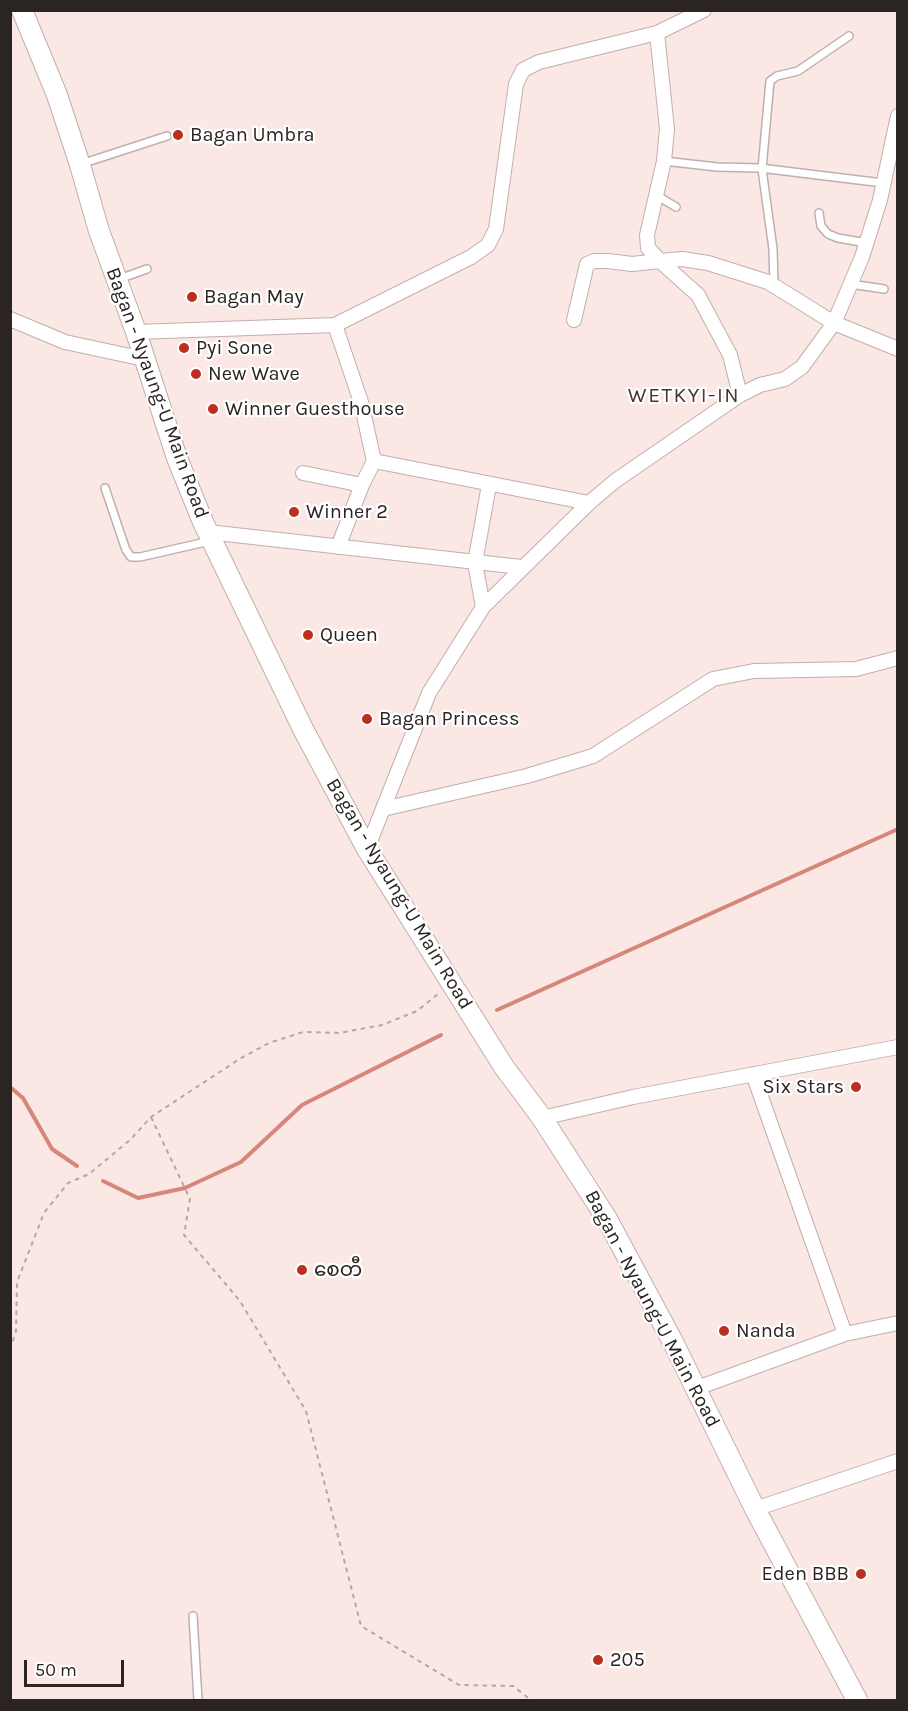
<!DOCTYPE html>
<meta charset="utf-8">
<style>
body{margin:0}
#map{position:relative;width:908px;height:1711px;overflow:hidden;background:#fbe7e4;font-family:Karla,sans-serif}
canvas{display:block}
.frame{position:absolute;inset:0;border:12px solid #2a2422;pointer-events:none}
.scale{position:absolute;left:24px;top:1660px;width:100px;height:27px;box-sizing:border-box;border:3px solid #2a2422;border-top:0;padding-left:8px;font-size:18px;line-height:21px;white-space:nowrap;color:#2a2422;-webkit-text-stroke:4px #fff;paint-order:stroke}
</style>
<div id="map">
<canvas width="908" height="1711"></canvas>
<div class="frame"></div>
<div class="scale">50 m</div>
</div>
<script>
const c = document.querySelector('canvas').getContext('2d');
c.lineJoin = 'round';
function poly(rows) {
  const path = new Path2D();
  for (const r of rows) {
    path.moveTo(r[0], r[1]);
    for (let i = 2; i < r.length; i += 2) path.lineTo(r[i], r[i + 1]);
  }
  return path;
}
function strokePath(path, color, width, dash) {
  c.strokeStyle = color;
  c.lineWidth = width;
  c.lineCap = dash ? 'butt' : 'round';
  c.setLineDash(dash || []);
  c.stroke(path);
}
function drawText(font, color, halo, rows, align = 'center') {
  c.font = font + ' Karla,"Noto Sans Myanmar",sans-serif';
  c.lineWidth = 4.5;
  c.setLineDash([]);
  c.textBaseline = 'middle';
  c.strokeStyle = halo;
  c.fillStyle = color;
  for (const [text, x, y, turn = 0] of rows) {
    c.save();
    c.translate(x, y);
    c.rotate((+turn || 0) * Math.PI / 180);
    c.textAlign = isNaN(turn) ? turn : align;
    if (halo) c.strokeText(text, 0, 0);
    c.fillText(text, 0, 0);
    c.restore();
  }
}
const stream = poly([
 [497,1010,898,829],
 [10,1087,23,1098,52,1149,77,1166],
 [103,1181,138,1198,185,1188,241,1162,302,1105,441,1035]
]);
const path = poly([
 [151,1117,190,1199,184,1235,240,1301,306,1411,361,1626,459,1685,513,1686,531,1700],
 [10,1350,16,1331,17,1282,44,1213,68,1183,89,1174,130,1140,151,1117,241,1058,269,1043,303,1032,339,1033,382,1025,417,1011,438,994]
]);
const lane = poly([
 [664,161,717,167,760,168,883,183],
 [81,164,167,136],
 [656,195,676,207],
 [819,213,821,226,828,234,838,238,867,243],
 [119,279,147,269],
 [850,284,884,289],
 [774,286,773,249,762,169,770,81,777,76,798,71,849,36],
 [105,488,126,550,131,557,140,557,210,541],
 [193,1616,198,1700]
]);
const street = poly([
 [657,33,704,10],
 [10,319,65,342,144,359],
 [574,320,587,264,594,261,608,261,632,264,660,261,698,295,730,355,740,395],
 [335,325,361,402,374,461,362,485,338,547],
 [136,332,335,325,471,257,488,245,496,229,516,84,523,70,539,62,657,33,667,129,664,161,647,235,648,248,660,261,682,259,708,263,768,282,834,323,898,349],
 [374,461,589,503],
 [303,473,362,485],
 [208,532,521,567],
 [483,607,475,563,489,485],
 [383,809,527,776,593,756,713,679,754,671,856,669,898,658],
 [367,849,429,693,483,607,589,503,615,481,740,395,760,385,785,379,802,367,834,323,862,257,880,200,898,116],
 [753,1074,845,1334],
 [542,1118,633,1097,898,1047],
 [697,1388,845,1334,898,1323],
 [755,1509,898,1461]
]);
const secondary = poly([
 [22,10,57,95,80,165,99,231,136,332,177,458,203,522,303,729,367,849,504,1067,542,1118,607,1219,673,1342,755,1509,857,1700]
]);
const markers = [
 [178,135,6,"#bc2f1e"],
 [192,297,6,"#bc2f1e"],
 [184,348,6,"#bc2f1e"],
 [196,374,6,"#bc2f1e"],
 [213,409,6,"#bc2f1e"],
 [294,512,6,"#bc2f1e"],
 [308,635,6,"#bc2f1e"],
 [367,719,6,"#bc2f1e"],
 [856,1087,6,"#bc2f1e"],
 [302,1270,6,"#bc2f1e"],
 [724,1331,6,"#bc2f1e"],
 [861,1574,6,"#bc2f1e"],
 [598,1660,6,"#bc2f1e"]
];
const poiNames = [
 ["Bagan Umbra",190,135],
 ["Bagan May",204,297],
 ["Pyi Sone",196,348],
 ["New Wave",208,374],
 ["Winner Guesthouse",225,409],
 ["Winner 2",306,512],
 ["Queen",320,635],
 ["Bagan Princess",379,719],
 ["Six Stars",844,1087,"right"],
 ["စေတီ",314,1270],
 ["Nanda",736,1331],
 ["Eden BBB",849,1574,"right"],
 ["205",610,1660]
];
const streetNames = [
 ["Bagan - Nyaung-U Main Road",157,393,70],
 ["Bagan - Nyaung-U Main Road",399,894,59],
 ["Bagan - Nyaung-U Main Road",652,1309,62]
];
const neighbourhoodNames = [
 ["WETKYI-IN",684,396]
];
strokePath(stream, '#d5877a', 4);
strokePath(lane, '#c1afac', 10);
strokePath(street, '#c1afac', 16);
strokePath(secondary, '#c1afac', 22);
strokePath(path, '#b6a7a4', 2, [4.5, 4.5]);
strokePath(lane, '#fff', 7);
strokePath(street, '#fff', 14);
strokePath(secondary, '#fff', 20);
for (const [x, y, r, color] of markers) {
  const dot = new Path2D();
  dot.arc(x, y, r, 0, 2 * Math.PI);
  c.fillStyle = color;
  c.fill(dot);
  strokePath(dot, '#fff', 2);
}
drawText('20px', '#2a2422', '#fff', poiNames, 'left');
drawText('20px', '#2a2422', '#fff', streetNames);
c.letterSpacing = '1.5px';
drawText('21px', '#463735', '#fff', neighbourhoodNames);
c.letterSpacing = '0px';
</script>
